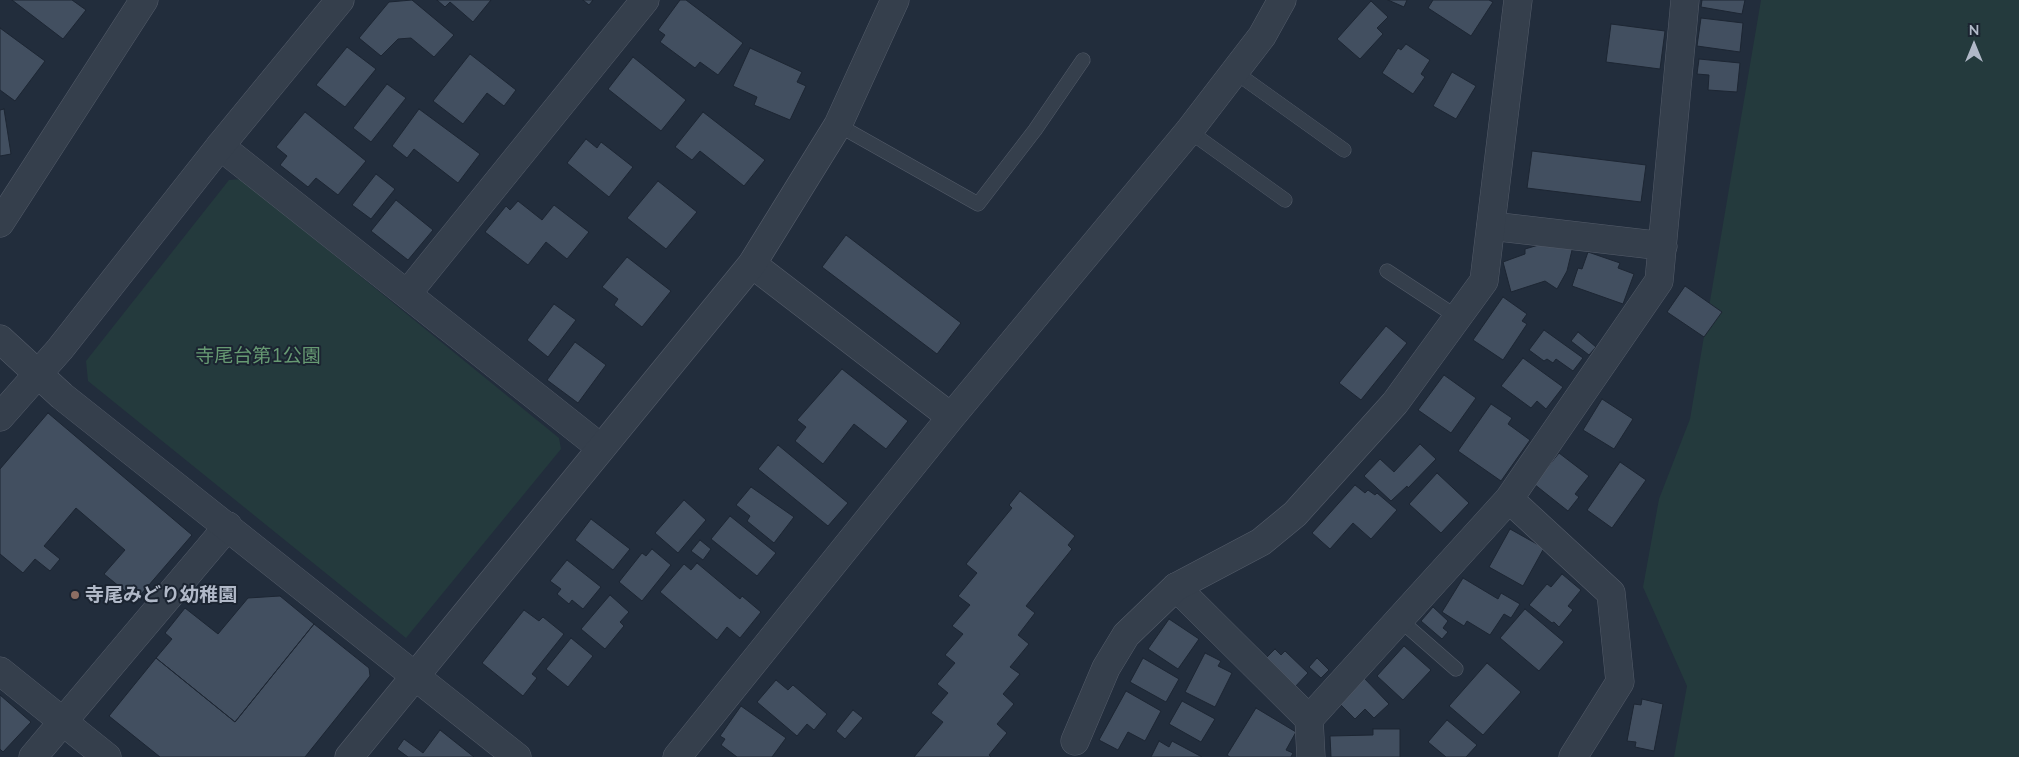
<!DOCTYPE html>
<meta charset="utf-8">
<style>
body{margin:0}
#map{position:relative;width:2019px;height:757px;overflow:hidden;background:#222d3c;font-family:Mulish,sans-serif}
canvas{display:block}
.north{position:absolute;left:1949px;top:20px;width:50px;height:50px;-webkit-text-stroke:4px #1b2431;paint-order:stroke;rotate:0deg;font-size:14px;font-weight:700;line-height:20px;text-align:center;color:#b1b9c8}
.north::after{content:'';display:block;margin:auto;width:18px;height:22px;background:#b1b9c8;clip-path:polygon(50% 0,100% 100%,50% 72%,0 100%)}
</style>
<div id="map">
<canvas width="2019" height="757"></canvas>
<div class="north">N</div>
</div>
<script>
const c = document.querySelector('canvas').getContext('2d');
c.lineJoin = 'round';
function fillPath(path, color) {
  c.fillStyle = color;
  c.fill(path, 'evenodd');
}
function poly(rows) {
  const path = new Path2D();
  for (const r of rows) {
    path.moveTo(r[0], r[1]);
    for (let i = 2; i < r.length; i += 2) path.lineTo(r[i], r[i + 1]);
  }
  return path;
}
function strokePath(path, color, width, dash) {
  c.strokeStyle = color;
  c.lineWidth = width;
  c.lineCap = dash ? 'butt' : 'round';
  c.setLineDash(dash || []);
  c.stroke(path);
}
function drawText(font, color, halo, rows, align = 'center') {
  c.font = font + ' Mulish,"Noto Sans JP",sans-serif';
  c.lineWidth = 4;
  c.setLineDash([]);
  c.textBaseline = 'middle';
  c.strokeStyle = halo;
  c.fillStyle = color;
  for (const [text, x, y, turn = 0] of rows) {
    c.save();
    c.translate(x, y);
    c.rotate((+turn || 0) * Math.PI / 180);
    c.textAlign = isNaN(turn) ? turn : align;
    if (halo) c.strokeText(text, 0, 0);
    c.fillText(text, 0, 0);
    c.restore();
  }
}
const green = poly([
 [1761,0,2019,0,2019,757,1674,757,1687,686,1643,587,1659,499,1690,419],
 [241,179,559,438,561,449,406,638,88,381,86,361,229,180]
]);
const building = poly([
 [12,0,72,0,86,10,63,39,12,0],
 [412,0,454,35,434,57,411,38,398,39,381,56,359,38,389,2,412,0],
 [437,0,491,0,473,22,450,2,445,7,437,0],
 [583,0,593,0,589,5,583,0],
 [680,0,686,0,743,43,718,75,700,62,695,68,660,42,665,35,658,30,680,0],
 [1388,0,1407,0,1404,7,1388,0],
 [1433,0,1489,0,1493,2,1471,36,1428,8,1433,0],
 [1702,0,1745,0,1742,14,1701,7,1702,0],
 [1371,1,1388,17,1377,28,1383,34,1360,59,1337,39,1371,1],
 [1701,18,1743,23,1740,52,1697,46,1701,18],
 [1611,24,1665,31,1660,69,1606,62,1611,24],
 [0,28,45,61,15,101,0,90,0,28],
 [1406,44,1430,60,1421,74,1425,77,1413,94,1382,73,1398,48,1401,50,1406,44],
 [347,47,376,69,345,107,316,85,347,47],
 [750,48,802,72,797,82,806,86,790,120,754,105,757,97,733,86,750,48],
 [470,54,516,90,504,106,487,93,463,124,433,101,470,54],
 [633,57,686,100,661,131,608,89,633,57],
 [1699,59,1740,63,1737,92,1708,90,1709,75,1697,74,1699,59],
 [1452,72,1476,86,1456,119,1433,106,1452,72],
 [387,84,406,98,371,142,353,128,387,84],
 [4,109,11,154,0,156,0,110,4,109],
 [419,109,480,154,458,183,414,149,407,158,392,146,419,109],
 [305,112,366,161,338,195,316,178,308,187,280,165,287,156,276,147,305,112],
 [703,112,765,160,744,186,700,151,692,160,675,147,703,112],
 [586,139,597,148,601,142,633,167,609,197,567,163,586,139],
 [1532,151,1646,165,1641,202,1527,188,1532,151],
 [376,174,395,189,371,219,352,205,376,174],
 [658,181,697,212,666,249,627,218,658,181],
 [396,200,433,230,408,260,371,231,396,200],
 [518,201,542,220,554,205,589,232,567,259,546,242,528,265,485,232,506,206,510,210,518,201],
 [846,235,961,323,937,354,822,267,846,235],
 [1542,244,1573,246,1567,271,1557,289,1545,281,1511,292,1503,262,1525,254,1525,249,1542,244],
 [1588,252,1620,263,1618,268,1634,274,1623,304,1572,286,1578,268,1582,269,1588,252],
 [627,257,671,291,642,327,614,305,618,299,602,287,627,257],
 [1685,286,1722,312,1704,337,1667,312,1685,286],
 [1503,297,1527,314,1522,321,1527,324,1503,360,1473,340,1503,297],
 [554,304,576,320,548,357,527,340,554,304],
 [1386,326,1407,343,1361,400,1339,383,1386,326],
 [1544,330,1583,358,1573,371,1556,359,1553,363,1547,359,1544,361,1529,350,1544,330],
 [1578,332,1596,347,1589,355,1571,341,1578,332],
 [575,342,606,365,578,403,547,380,575,342],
 [1523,358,1563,387,1546,409,1537,401,1531,408,1501,386,1523,358],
 [842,369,908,421,886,449,854,424,823,464,795,441,806,427,797,420,842,369],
 [1444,375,1476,398,1451,433,1418,410,1444,375],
 [1602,399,1633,419,1614,449,1583,430,1602,399],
 [1491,404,1512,418,1508,424,1530,440,1501,481,1458,451,1491,404],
 [48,413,192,535,136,600,104,574,125,550,76,508,44,546,60,559,50,571,35,559,23,573,0,554,0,469,48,413],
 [1420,444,1436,459,1408,488,1407,486,1391,501,1364,476,1380,459,1394,472,1420,444],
 [778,445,848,503,828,526,758,469,778,445],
 [1559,453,1589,476,1575,494,1579,497,1568,511,1534,484,1559,453],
 [1620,462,1646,480,1612,528,1587,510,1620,462],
 [1437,473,1469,503,1441,533,1409,504,1437,473],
 [1355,485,1365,493,1368,490,1375,495,1377,493,1397,510,1371,539,1353,523,1330,549,1312,533,1355,485],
 [751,487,794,517,774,543,747,521,750,516,736,505,751,487],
 [1020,491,1075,536,1068,545,1072,549,1026,606,1035,613,1018,635,1029,644,1010,667,1020,674,1003,694,1014,704,997,724,1007,733,989,755,991,757,914,757,943,722,931,713,948,693,937,684,955,663,945,655,963,634,952,626,970,605,958,596,977,573,966,564,1012,508,1009,505,1020,491],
 [684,500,706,520,678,553,655,533,684,500],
 [730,516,776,553,757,576,711,539,730,516],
 [591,519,630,549,613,570,575,540,591,519],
 [1510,529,1544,548,1523,586,1489,567,1510,529],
 [700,540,711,549,703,560,691,551,700,540],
 [652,549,671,565,642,601,619,582,642,553,646,556,652,549],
 [567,560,601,587,583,609,572,600,569,604,557,594,561,589,550,581,567,560],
 [697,563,740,599,742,596,761,612,740,638,727,627,717,640,660,592,684,564,691,570,697,563],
 [1562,574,1581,590,1568,606,1573,610,1559,627,1554,622,1552,623,1529,605,1547,584,1551,587,1562,574],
 [1463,578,1498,599,1501,593,1520,604,1511,618,1504,614,1490,635,1467,621,1464,626,1442,612,1463,578],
 [610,595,629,612,620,622,624,626,605,649,581,629,610,595],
 [280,596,314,624,235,722,156,658,172,639,165,633,185,608,218,634,248,598,280,596],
 [1433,607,1448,621,1443,628,1448,632,1442,639,1421,621,1433,607],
 [1525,609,1564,642,1539,671,1500,638,1525,609],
 [524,610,539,621,543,617,564,634,532,674,537,678,523,696,482,663,524,610],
 [1169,619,1199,639,1178,669,1148,649,1169,619],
 [314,624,369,668,370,676,305,757,160,757,109,716,156,658,235,722,314,624],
 [571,638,593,656,568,687,546,669,571,638],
 [1404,646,1431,670,1403,700,1377,676,1404,646],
 [1275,649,1281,655,1285,651,1308,673,1294,688,1264,660,1275,649],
 [1205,653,1221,661,1218,666,1232,673,1215,707,1185,692,1205,653],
 [1143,658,1179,679,1166,702,1130,682,1143,658],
 [1317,658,1329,670,1321,678,1309,667,1317,658],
 [1487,663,1521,692,1483,735,1449,706,1487,663],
 [1364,678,1389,704,1374,718,1365,709,1355,719,1338,702,1364,678],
 [776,680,788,690,793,685,827,714,814,730,807,724,797,736,757,702,776,680],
 [1126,691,1161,711,1145,741,1128,732,1118,750,1099,740,1126,691],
 [0,695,31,722,3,752,0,749,0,695],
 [1642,699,1663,704,1654,751,1635,747,1636,742,1627,741,1634,704,1641,705,1642,699],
 [1182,701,1215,719,1201,742,1169,724,1182,701],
 [741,706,786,738,772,757,737,757,721,745,725,739,720,736,741,706],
 [1256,708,1296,732,1286,750,1293,753,1291,757,1230,757,1227,755,1256,708],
 [853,710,863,718,845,739,836,731,853,710],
 [1447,720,1477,745,1466,757,1446,757,1428,742,1447,720],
 [1373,729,1400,729,1400,757,1331,757,1330,736,1373,735,1373,729],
 [440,730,474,757,408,757,397,749,404,739,423,753,440,730],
 [1159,741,1169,747,1172,741,1202,757,1151,757,1159,741]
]);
const service = poly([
 [1235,72,1344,150],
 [838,125,978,204,1035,130,1083,60],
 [1189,131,1285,200],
 [1387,271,1457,317],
 [1400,620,1456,669]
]);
const minor = poly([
 [220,146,601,448],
 [1491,226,1663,246],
 [752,264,951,417],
 [407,294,645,0],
 [1509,499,1611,593,1620,682,1573,757],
 [1176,587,1309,719,1311,757],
 [0,671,107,757],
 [1309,719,1509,499,1659,281,1685,0],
 [33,757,228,526],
 [677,757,951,417,1189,131,1262,36,1282,0]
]);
const tertiary = poly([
 [0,223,144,0],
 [0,339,62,396,517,757],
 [0,417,60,349,220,146,340,0],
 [1075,741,1106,668,1126,635,1176,587,1261,542,1295,514,1395,403,1484,281,1518,0],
 [349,757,752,264,838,125,895,0]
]);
const markers = [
 [75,595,5,"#8d6e63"]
];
const parkNames = [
 ["寺尾台第1公園",258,356]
];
const poiNames = [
 ["寺尾みどり幼稚園",85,595]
];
fillPath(green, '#243a3d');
fillPath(building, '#424f60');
strokePath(building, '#1d2633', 1);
strokePath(service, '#545c6a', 15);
strokePath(minor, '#545c6a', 29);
strokePath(tertiary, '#545c6a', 29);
strokePath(service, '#353f4c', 14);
strokePath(minor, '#353f4c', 28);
strokePath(tertiary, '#353f4c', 28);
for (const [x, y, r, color] of markers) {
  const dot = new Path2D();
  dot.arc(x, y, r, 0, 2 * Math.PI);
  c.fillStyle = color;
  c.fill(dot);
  strokePath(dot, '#1b2431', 2);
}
drawText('19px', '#679a73', '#1b2431', parkNames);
drawText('bold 19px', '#b1b9c8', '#1b2431', poiNames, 'left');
</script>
